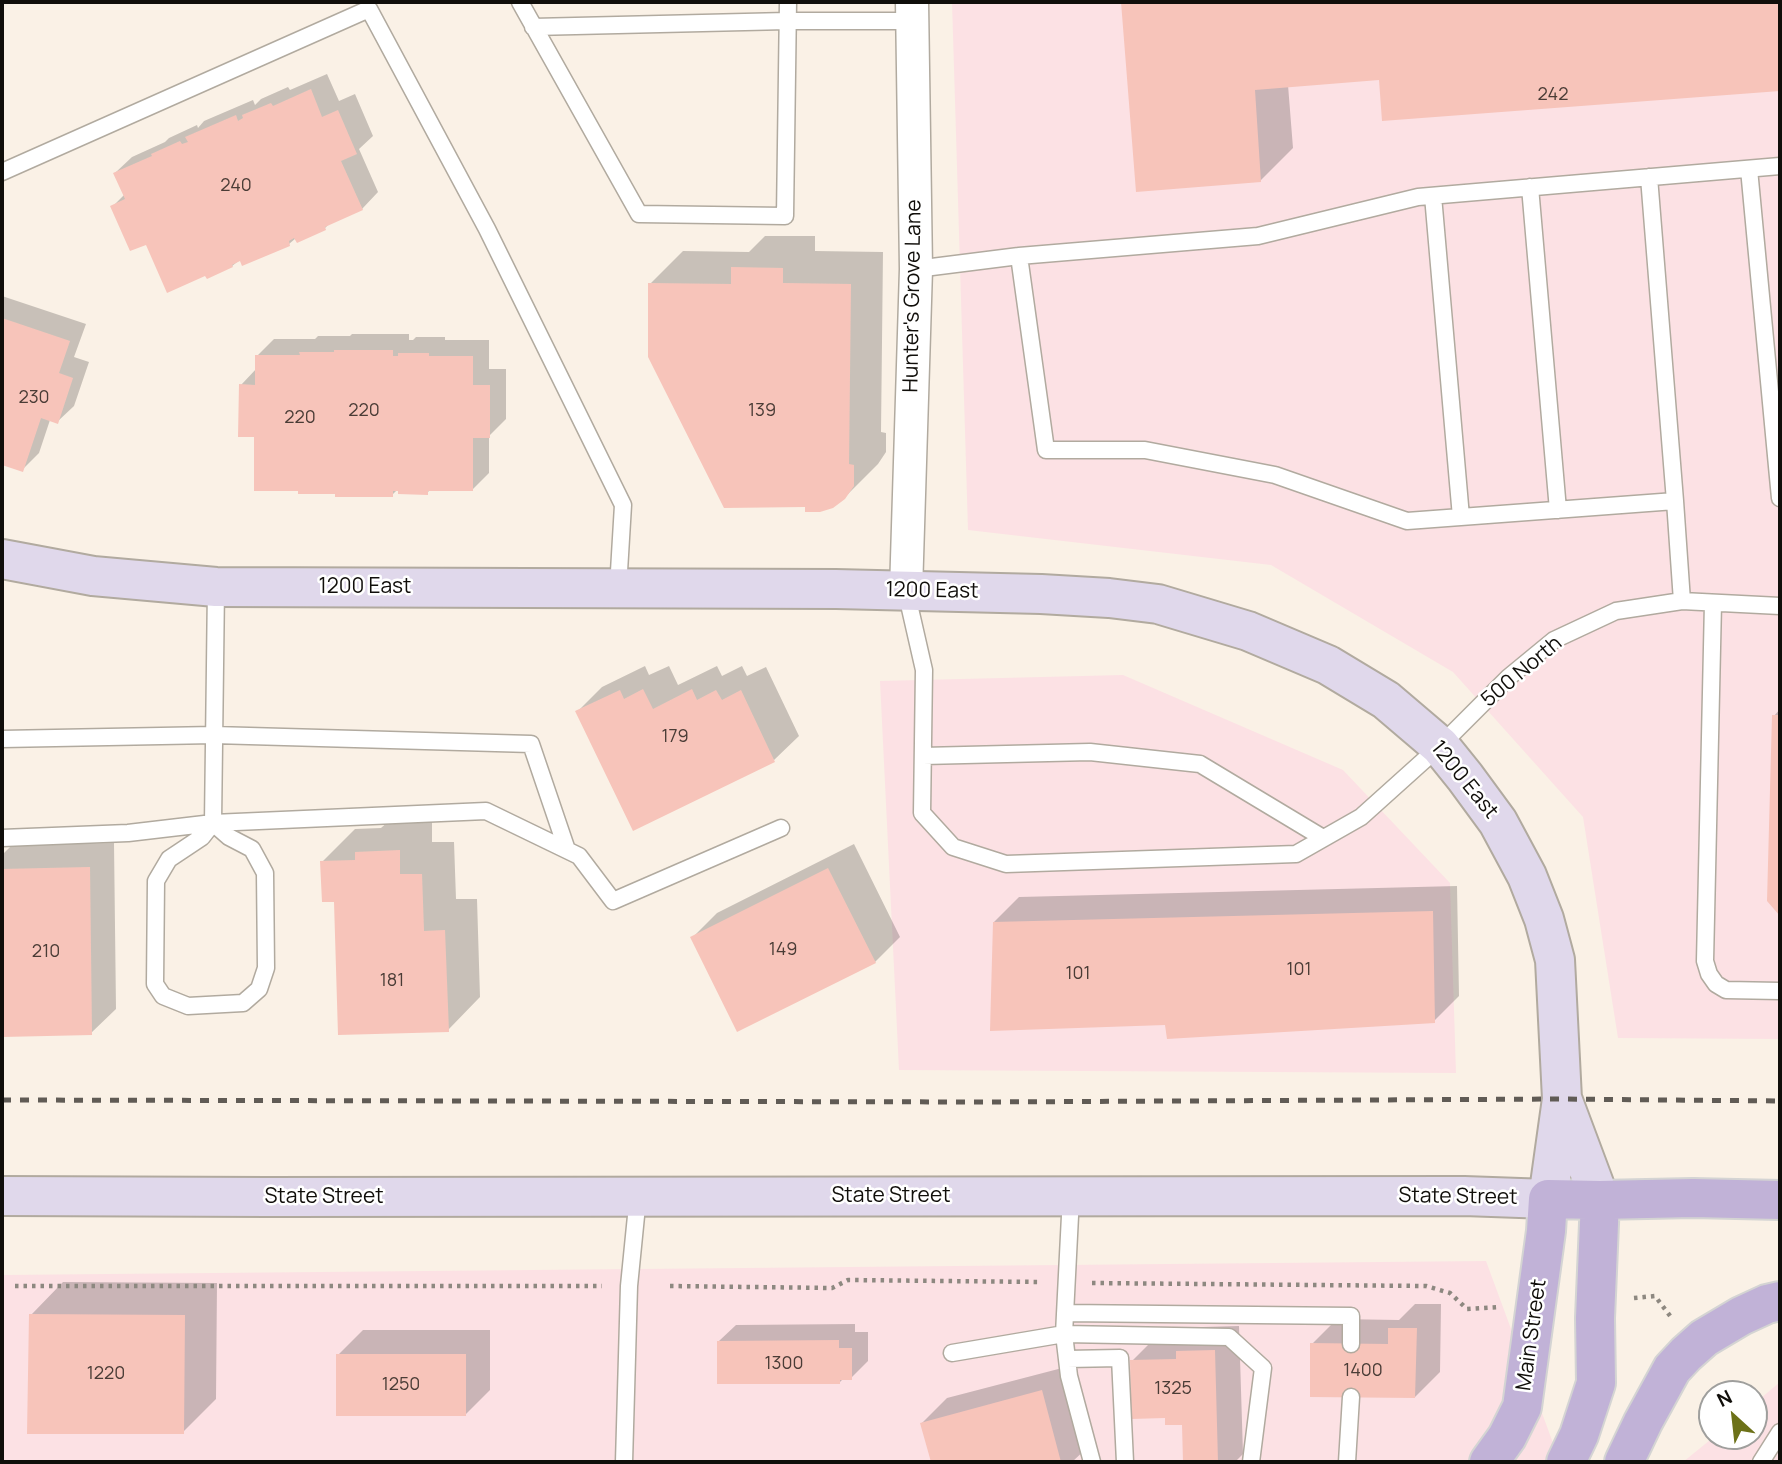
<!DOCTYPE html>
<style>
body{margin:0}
#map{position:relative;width:1782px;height:1464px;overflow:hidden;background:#faf1e6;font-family:Manrope,sans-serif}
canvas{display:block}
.frame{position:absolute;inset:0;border:4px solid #100e0a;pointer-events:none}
.north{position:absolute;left:1698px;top:1380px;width:70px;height:70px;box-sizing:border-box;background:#fff;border:2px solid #9f9f9d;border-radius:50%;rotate:333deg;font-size:19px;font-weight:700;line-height:28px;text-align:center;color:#100e0a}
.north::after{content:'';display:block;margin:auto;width:24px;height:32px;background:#6c7118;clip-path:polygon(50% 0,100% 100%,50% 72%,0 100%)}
</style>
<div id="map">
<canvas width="1782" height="1464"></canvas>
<div class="frame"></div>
<div class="north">N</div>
</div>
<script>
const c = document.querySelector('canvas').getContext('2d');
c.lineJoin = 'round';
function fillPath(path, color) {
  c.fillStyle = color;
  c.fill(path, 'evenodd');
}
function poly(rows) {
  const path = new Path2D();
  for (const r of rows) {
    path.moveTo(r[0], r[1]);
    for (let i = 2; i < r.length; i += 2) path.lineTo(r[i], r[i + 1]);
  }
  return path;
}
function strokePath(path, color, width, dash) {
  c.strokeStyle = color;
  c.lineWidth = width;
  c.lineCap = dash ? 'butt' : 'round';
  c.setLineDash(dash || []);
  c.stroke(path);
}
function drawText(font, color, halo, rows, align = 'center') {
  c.font = font + ' Manrope,sans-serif';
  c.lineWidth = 5;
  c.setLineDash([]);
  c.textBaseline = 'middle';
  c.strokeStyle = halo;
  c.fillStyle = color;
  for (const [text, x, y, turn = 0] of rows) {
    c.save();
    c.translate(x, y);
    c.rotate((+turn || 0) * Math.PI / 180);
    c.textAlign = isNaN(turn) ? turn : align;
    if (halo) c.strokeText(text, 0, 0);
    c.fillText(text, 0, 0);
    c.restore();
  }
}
const commercial = poly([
 [952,2,1780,2,1780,1039,1618,1038,1583,817,1453,672,1271,565,968,530],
 [1123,675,1343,770,1450,883,1456,1073,899,1070,880,681],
 [1486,1261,1560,1462,2,1462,2,1275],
 [1780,1382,1780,1462,1683,1462,1715,1436,1754,1436,1754,1404]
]);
const shadow = poly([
 [1122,2,1780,2,1780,89,1383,119,1380,78,1288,85,1293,148,1260,181,1131,99],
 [327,74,339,101,355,94,373,136,359,149,378,192,362,209,331,222,325,228,296,238,289,244,241,259,232,266,147,242,112,207,125,194,115,173,132,157,165,142,169,138,197,125,198,128,204,121,253,100,255,105,261,99,288,87,290,90],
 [765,236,815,236,815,251,883,252,881,432,886,433,886,452,878,464,844,498,806,505,650,284,683,251,749,252],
 [2,296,86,324,74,357,89,362,74,406,57,422,50,420,39,453,22,470,2,463],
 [352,334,409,334,409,340,413,340,416,337,445,337,445,340,489,340,489,369,506,369,506,419,489,436,489,473,472,490,431,489,427,493,399,488,392,495,256,435,241,385,257,368,257,356,274,339,315,339,318,336,350,336],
 [645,666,649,675,669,666,678,685,717,666,722,676,742,666,747,676,766,667,799,736,774,760,577,712,602,687],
 [1780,709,1780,913,1769,900,1774,716],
 [432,819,432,842,454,842,456,899,477,899,480,997,448,1030,336,900,322,862,355,829,381,828,390,820],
 [114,843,116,1009,91,1033,2,1035,2,855,12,845],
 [854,844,900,937,875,962,692,938,717,913],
 [1457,886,1459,996,1434,1021,1167,1024,994,922,1019,897],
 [63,1282,217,1283,216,1399,183,1432,31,1315],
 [1415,1304,1441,1304,1440,1372,1415,1397,1312,1344,1337,1319,1399,1320],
 [855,1324,855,1332,868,1332,868,1361,851,1378,844,1378,840,1382,719,1341,736,1325],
 [1239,1326,1243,1454,1235,1462,1184,1462,1183,1423,1167,1416,1132,1361,1157,1336,1195,1335,1203,1327],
 [363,1330,490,1330,490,1390,465,1415,338,1355],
 [1066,1367,1088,1447,1072,1462,933,1462,922,1423,947,1398]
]);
const building = poly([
 [1121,2,1780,2,1780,91,1382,121,1379,80,1255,90,1261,182,1136,192],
 [311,89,322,117,338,110,357,154,341,161,363,210,325,227,326,230,297,243,294,238,289,241,290,246,242,266,240,261,232,265,233,267,207,279,205,276,167,293,146,245,130,251,110,206,125,199,113,173,152,156,151,154,180,141,182,144,188,142,185,137,236,115,238,121,243,118,242,115,271,103,273,106],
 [731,267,783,268,783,283,851,284,849,464,854,465,854,486,845,499,833,508,820,512,805,512,805,507,724,508,648,357,648,283,731,284],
 [2,318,70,341,59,373,73,378,58,424,41,418,23,472,2,465],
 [334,350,393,350,393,356,398,356,398,353,429,353,429,356,473,356,473,385,490,385,490,438,473,438,473,491,428,491,428,495,398,494,398,491,393,491,393,497,335,497,335,494,298,494,298,491,254,491,254,437,238,437,239,384,255,385,255,355,300,355,299,352,334,352],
 [643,689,653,709,692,689,697,700,716,690,722,700,741,690,775,762,633,831,575,711,620,690,624,699],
 [1772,715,1780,715,1780,916,1767,901],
 [400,850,400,874,422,874,424,931,445,930,449,1032,338,1035,334,902,322,902,320,861,355,860,355,852],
 [90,867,92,1035,2,1037,2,869],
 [828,868,876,963,737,1032,690,937],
 [1433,911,1435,1023,1167,1039,1165,1025,990,1031,993,922],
 [29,1314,185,1315,184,1434,27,1434],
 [1388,1328,1417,1328,1415,1398,1310,1397,1310,1343,1388,1344],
 [839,1340,839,1348,852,1348,852,1380,840,1380,840,1384,717,1384,717,1341],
 [1215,1350,1218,1462,1183,1462,1182,1425,1165,1425,1165,1418,1131,1419,1130,1360,1176,1359,1176,1351],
 [336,1354,466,1354,466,1416,336,1416],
 [1042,1390,1061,1462,931,1462,920,1423]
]);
const path = poly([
 [1092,1283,1426,1286,1450,1293,1467,1309,1500,1307],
 [15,1286,602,1286],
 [670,1286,832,1288,848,1280,1041,1282],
 [1634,1298,1655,1296,1671,1317]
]);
const service = poly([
 [520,2,639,214,785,216,788,2],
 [533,27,787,21,913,21],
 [1749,169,1780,498],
 [2,172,369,9,487,229,623,505,618,588],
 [1649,177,1675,501,1682,601],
 [1530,187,1558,510],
 [1433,196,1461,517],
 [1019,256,1046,450,1145,450,1275,475,1407,521,1675,501],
 [916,269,1019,256,1258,236,1418,197,1780,166],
 [906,591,924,670,922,813,953,847,1006,864,1296,854,1361,817,1440,746,1509,677,1554,640,1616,611,1682,601,1780,606],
 [1713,603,1705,961,1709,974,1716,984,1726,990,1780,991],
 [2,739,214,735,531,744,567,850],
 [923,756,1090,752,1200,764,1323,838],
 [213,823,486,811,579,856,613,901,781,828],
 [213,823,229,837,252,849,265,873,266,968,259,989,243,1003,188,1006,163,996,155,984,156,881,169,859,202,837,213,823],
 [2,838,128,833,213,823,216,587],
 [1071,1196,1064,1334,1069,1376,1092,1462],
 [1065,1313,1351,1316,1351,1344],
 [952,1353,1064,1334,1229,1337,1263,1368,1251,1462],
 [1067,1359,1120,1358,1125,1462],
 [624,1462,629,1286,638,1196],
 [1347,1462,1351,1397],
 [1761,1462,1780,1432]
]);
const minor = poly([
 [906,591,916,269,912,2]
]);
const secondary = poly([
 [2,559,93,576,216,587,836,589,1041,594,1109,598,1158,604,1248,631,1328,665,1386,700,1440,746,1465,777,1498,822,1527,876,1544,919,1555,960,1562,1099,1548,1199,1464,1196,268,1197,2,1196],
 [1563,1101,1600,1200]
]);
const primary = poly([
 [1489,1462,1507,1437,1522,1407,1546,1231,1548,1199,1600,1200,1693,1198,1780,1200],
 [1566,1462,1579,1435,1596,1383,1595,1318,1600,1200],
 [1624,1462,1643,1422,1672,1369,1686,1354,1704,1338,1741,1316,1767,1304,1780,1301]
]);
const rail = poly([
 [2,1100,983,1102,1562,1099,1780,1101]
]);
const numberNames = [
 ["242",1553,95],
 ["240",236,186],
 ["230",34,398],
 ["220",364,411],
 ["139",762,411],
 ["220",300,418],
 ["179",675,737],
 ["149",783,950],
 ["210",46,952],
 ["101",1299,970],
 ["101",1078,974],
 ["181",392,981],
 ["1300",784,1364],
 ["1400",1363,1371],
 ["1220",106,1374],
 ["1250",401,1385],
 ["1325",1173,1389]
];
const streetNames = [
 ["Hunter's Grove Lane",913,296,-89],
 ["1200 East",365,587],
 ["1200 East",932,591,1],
 ["500 North",1522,672,-40],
 ["1200 East",1464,780,51],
 ["State Street",891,1196],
 ["State Street",324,1197],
 ["State Street",1458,1197,1],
 ["Main Street",1532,1335,-82]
];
fillPath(commercial, '#fce1e4');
fillPath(shadow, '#0003');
fillPath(building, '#f7c4ba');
strokePath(service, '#b1aa9f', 19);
strokePath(minor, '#b1aa9f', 35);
strokePath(secondary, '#b1aa9f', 42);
strokePath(primary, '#d4d4d3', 42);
strokePath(path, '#8d8880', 4.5, [3.5, 5]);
strokePath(service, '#fff', 16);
strokePath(minor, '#fff', 32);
strokePath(secondary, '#e0d8eb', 38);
strokePath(primary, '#c1b2d7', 38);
strokePath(rail, '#605b55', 5, [9, 9]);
drawText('18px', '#4a3c36', null, numberNames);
drawText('21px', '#100e0a', '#fff', streetNames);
</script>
